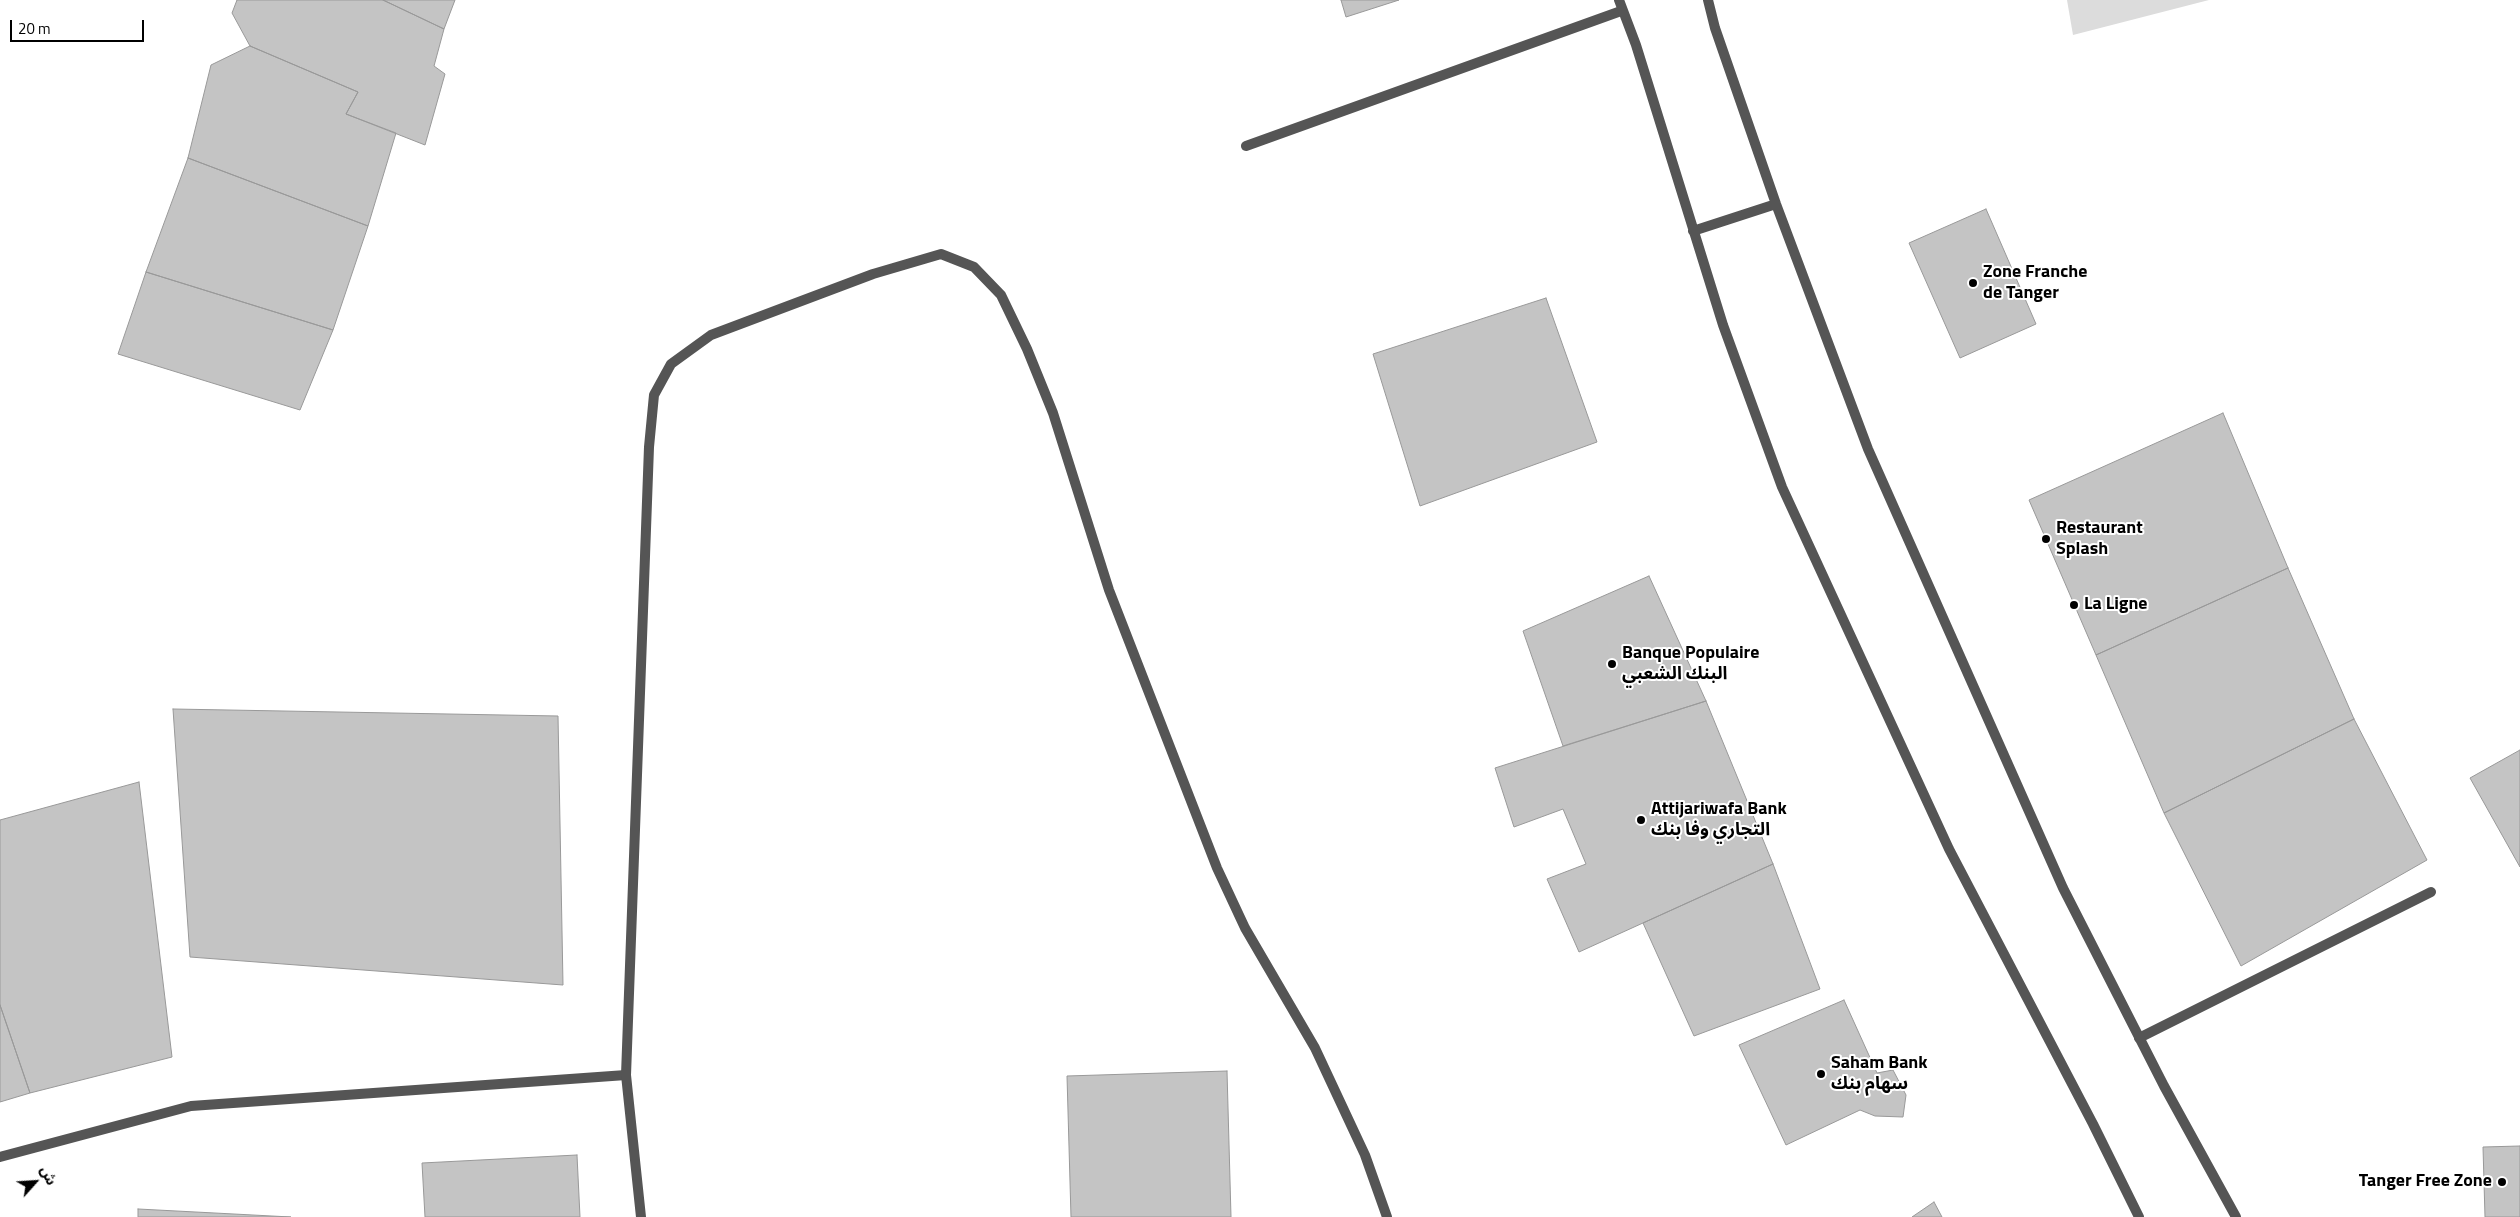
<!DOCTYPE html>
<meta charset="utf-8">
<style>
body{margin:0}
#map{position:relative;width:2520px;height:1217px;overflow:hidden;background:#fff;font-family:"Titillium Web","Noto Sans Arabic",sans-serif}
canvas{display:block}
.north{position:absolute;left:10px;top:1157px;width:50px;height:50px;-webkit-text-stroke:4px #fff;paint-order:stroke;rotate:64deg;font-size:14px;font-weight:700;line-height:20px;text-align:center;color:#000}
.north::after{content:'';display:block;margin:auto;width:18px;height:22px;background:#000;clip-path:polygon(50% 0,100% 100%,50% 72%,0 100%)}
.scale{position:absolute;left:10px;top:20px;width:134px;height:22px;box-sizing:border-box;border:2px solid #000;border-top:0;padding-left:6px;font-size:15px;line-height:18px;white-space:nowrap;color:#000;-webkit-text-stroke:4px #fff;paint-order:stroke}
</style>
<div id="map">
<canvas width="2520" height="1217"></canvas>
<div class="north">ش</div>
<div class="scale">20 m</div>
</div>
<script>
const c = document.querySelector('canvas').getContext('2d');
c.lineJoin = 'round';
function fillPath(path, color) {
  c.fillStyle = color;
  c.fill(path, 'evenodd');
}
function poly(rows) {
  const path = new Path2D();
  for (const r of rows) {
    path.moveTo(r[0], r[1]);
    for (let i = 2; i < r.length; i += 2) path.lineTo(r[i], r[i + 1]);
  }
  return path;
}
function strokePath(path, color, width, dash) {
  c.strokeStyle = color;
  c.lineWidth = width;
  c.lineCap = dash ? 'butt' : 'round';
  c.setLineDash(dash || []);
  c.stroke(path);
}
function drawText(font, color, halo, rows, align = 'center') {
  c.font = font + ' "Titillium Web","Noto Sans Arabic",sans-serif';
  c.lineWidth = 4;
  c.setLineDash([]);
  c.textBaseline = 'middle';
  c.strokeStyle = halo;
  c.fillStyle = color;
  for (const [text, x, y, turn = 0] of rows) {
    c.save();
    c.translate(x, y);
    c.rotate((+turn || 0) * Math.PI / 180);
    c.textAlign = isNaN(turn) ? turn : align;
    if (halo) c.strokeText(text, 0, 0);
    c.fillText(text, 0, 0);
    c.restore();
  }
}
const green = poly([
 [2067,0,2209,0,2073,35]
]);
const building = poly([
 [237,0,383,0,444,29,434,66,445,74,425,145,346,114,358,92,250,46,232,13,237,0],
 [383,0,455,0,444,29,383,0],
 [1341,0,1399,0,1346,17,1341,0],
 [250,46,358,92,346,114,396,133,368,226,188,158,211,65,250,46],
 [188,158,368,226,333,330,146,272,188,158],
 [1986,209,2036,324,1960,358,1909,243,1986,209],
 [146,272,333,330,300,410,118,354,146,272],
 [1546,298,1597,442,1420,506,1373,354,1546,298],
 [2223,413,2288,568,2096,655,2029,500,2223,413],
 [2288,568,2354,719,2164,813,2096,655,2288,568],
 [1649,576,1706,701,1563,746,1523,631,1649,576],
 [1706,701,1773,864,1579,952,1547,879,1586,864,1563,809,1514,827,1495,768,1706,701],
 [173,709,558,716,563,985,190,957,173,709],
 [2354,719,2427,860,2241,966,2164,813,2354,719],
 [2520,750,2520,867,2470,778,2520,750],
 [139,782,172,1057,30,1093,0,1005,0,820,139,782],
 [1773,864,1820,989,1694,1036,1643,923,1773,864],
 [1844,1000,1877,1073,1893,1070,1906,1095,1903,1117,1875,1116,1860,1110,1786,1145,1739,1045,1844,1000],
 [0,1005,30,1093,0,1102,0,1005],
 [1227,1071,1231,1217,1071,1217,1067,1076,1227,1071],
 [2520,1146,2520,1217,2485,1217,2483,1147,2520,1146],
 [577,1155,580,1217,425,1217,422,1163,577,1155],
 [1934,1202,1942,1217,1912,1217,1934,1202],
 [138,1209,291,1217,138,1217,138,1209]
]);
const service = poly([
 [1246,146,1621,11],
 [2139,1038,2431,892],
 [0,1157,191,1106,626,1075]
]);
const minor = poly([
 [641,1217,626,1075,649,447,654,395,671,364,711,335,873,274,941,254,974,267,1001,295,1027,349,1053,413,1109,590,1217,868,1245,928,1315,1048,1365,1155,1387,1217]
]);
const tertiary = poly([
 [1619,0,1636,45,1723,325,1782,487,1949,849,2093,1124,2139,1217],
 [1708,0,1715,28,1776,204,1868,449,2063,888,2164,1086,2236,1217],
 [1693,231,1776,204]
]);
const markers = [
 [1973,283,5,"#000"],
 [2046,539,5,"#000"],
 [2074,605,5,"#000"],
 [1612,664,5,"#000"],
 [1641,820,5,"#000"],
 [1821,1074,5,"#000"],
 [2502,1182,5,"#000"]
];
const poiNames = [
 ["Zone Franche",1983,273],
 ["de Tanger",1983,294],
 ["Restaurant",2056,529],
 ["Splash",2056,550],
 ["La Ligne",2084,605],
 ["Banque Populaire",1622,654],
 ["البنك الشعبي",1622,675],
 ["Attijariwafa Bank",1651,810],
 ["التجاري وفا بنك",1651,831],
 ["Saham Bank",1831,1064],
 ["سهام بنك",1831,1085],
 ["Tanger Free Zone",2492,1182,"right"]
];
fillPath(green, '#dcdcdc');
fillPath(building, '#c4c4c4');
strokePath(building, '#999', 1);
strokePath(service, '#555', 10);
strokePath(minor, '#555', 10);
strokePath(tertiary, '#555', 10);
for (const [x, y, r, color] of markers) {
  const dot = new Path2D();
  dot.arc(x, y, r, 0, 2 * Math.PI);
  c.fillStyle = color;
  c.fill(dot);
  strokePath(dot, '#fff', 2);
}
drawText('bold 18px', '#000', '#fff', poiNames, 'left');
</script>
